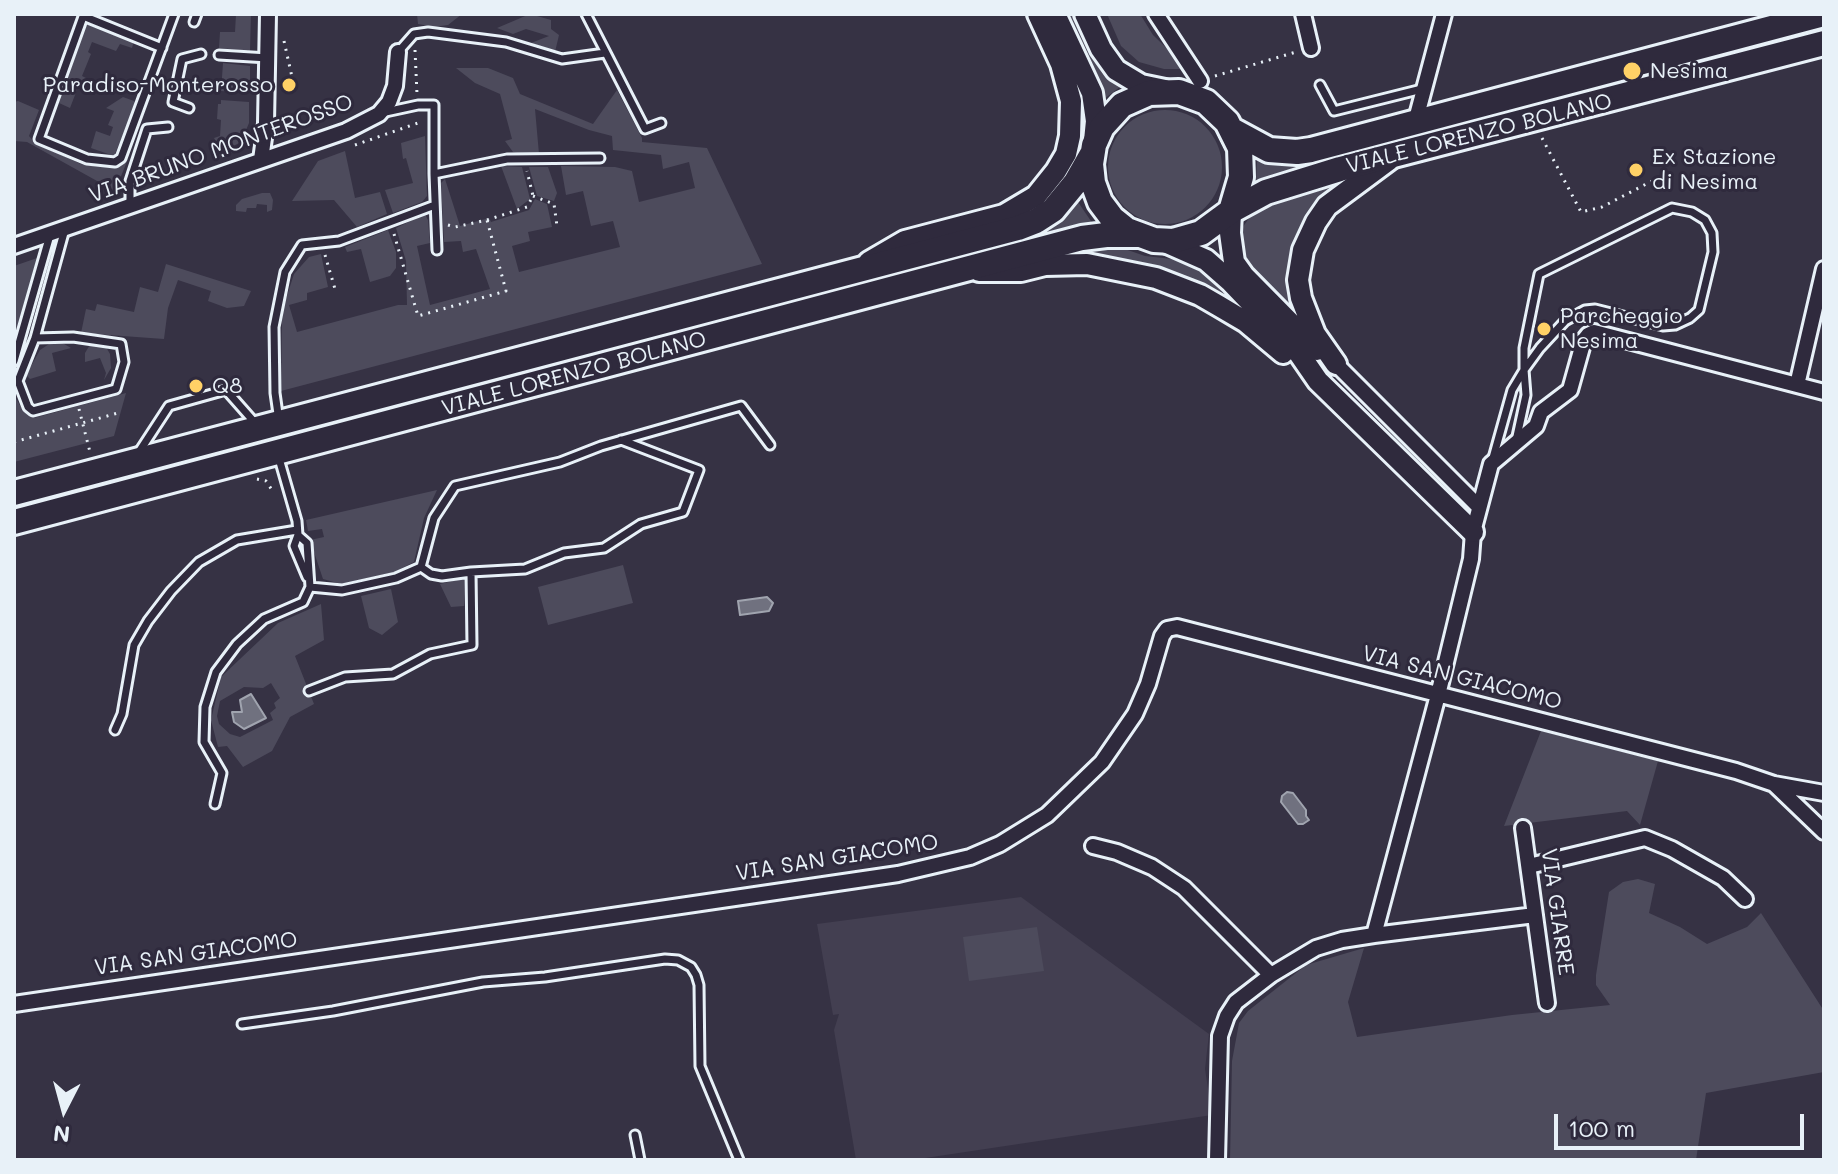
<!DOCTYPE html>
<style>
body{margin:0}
#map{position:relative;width:1838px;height:1174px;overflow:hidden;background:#363244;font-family:Mali,sans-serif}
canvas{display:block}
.frame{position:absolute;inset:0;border:16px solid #e8f1f8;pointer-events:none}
.north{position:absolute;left:24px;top:1070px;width:80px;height:80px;-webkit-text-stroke:6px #2f2a3d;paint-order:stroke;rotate:186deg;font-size:22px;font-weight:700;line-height:32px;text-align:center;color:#e8f1f8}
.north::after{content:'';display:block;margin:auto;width:28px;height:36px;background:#e8f1f8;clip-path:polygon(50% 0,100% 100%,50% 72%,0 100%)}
.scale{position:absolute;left:1554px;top:1114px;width:250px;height:36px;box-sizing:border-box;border:4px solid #e8f1f8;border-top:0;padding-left:10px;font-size:24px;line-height:28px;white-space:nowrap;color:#e8f1f8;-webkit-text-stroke:6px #2f2a3d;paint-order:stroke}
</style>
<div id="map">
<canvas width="1838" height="1174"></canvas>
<div class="frame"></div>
<div class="north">N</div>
<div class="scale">100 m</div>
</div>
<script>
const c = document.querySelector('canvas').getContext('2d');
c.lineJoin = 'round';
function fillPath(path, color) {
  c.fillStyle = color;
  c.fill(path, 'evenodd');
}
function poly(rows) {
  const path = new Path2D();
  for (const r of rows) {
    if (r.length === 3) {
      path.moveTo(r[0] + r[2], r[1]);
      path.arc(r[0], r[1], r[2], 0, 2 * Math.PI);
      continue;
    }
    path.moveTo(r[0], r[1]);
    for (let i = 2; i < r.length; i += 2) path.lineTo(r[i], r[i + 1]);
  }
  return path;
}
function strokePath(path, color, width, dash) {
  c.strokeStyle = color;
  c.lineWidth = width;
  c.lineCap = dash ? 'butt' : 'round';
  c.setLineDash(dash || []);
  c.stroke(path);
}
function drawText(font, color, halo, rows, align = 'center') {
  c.font = font + ' Mali,sans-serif';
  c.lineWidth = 6;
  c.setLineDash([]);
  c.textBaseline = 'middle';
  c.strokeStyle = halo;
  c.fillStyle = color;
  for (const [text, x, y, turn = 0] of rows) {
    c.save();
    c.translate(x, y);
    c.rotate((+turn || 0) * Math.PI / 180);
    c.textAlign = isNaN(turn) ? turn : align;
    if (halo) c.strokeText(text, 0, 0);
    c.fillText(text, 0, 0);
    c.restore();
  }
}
const built = poly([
 [1021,897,1209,1034,1205,1069,1212,1115,912,1160,856,1160,834,1030,839,1014,833,1015,817,924]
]);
const green = poly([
 [236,14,251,14,250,51,219,48,220,32,235,32],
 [417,14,462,14,448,25,434,27,418,24],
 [530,14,551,20,551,29,559,35,555,52,531,43,549,36,526,29,513,34,497,28],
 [1068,14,1073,14,1102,73,1120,87,1104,99],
 [1107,14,1140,14,1153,35,1188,69,1164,69,1139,62,1121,46],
 [89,24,134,41,132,48,120,44,116,51,92,42,88,52,91,54,82,76,86,78,84,83,80,82,70,108,59,103,85,27],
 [1824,27,1824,33,1260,183,1256,182,1257,160,1287,165,1309,163],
 [223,63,250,66,250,93,221,91],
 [456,68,488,68,513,78,520,94,593,124,617,90,642,138,642,142,707,148,762,264,281,391,282,311,294,274,309,257,321,254,328,287,307,293,307,300,289,305,297,332,398,305,407,305,406,261,396,228,425,214,428,220,430,243,417,246,430,305,490,289,476,249,463,252,461,241,444,242,441,183,445,179,460,226,489,218,491,222,529,210,535,199,547,204,552,227,528,232,530,241,512,246,519,272,620,247,613,221,591,226,583,191,566,195,561,166,615,167,632,171,639,202,695,188,689,162,663,169,661,155,613,150,612,136,589,130,535,109,539,154,527,156,513,152,505,141,512,139,500,94,475,83],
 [123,97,134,101,136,105,114,156,91,148,96,131,110,136,113,127,108,125,114,111,106,108],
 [221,100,249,102,249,123,241,142,222,152,214,138,220,136,221,120,217,119,218,104,221,104],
 [18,101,39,110,29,136,34,142,81,164,99,167,118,165,128,159,115,191,27,142,14,141,14,102],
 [1165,167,57],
 [425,136,427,196,422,202,393,213,385,190,413,183,406,158,403,159,401,143],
 [345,151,355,198,380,192,387,214,357,227,334,200,292,201,318,161],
 [501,166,522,167,530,199,517,209],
 [529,167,548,167,557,193,554,201,537,196],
 [1335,185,1303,230,1306,331,1244,266,1240,231,1254,211,1267,204],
 [262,193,270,193,273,200,272,210,267,212,267,205,257,204,256,208,247,208,246,212,236,211,236,205,242,199],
 [1078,202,1093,224,556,367,555,361,1052,224],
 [388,230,396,252,396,268,390,276,370,282,361,249,347,252,345,247],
 [1102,246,1119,247,1145,256,1190,261,1200,265,1253,314,1072,255],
 [40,257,20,330,14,332,14,266],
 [166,264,251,291,244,306,227,308,208,301,211,291,178,280,168,308,164,339,81,333,86,309,95,311,97,304,134,312,140,287,158,292],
 [59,341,71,348,52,353,56,371,30,379,26,375,40,350,52,342],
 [91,343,106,347,110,354,111,368,104,380,106,373,100,358,85,362,85,353],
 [504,375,505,380,311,432,309,427],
 [126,393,114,436,14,462,14,395,24,412,34,418],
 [296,430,298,436,188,465,186,459],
 [153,468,154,474,14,511,14,504],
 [437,490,424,518,414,562,394,572,341,584,323,579,310,540,324,537,322,529,308,531,306,520],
 [623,565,633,603,548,625,538,587],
 [465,578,464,606,451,607,440,584],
 [391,589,398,622,382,635,369,628,361,596],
 [321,604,324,640,295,656,314,704,290,717,272,751,243,767,227,746,218,747,211,720,221,677,278,623],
 [271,683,280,698,274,703,276,708,270,713,273,720,240,737,230,734,219,724,217,716,220,701,244,687,263,688],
 [1541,731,1658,761,1640,825,1627,811,1504,826],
 [1638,879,1655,884,1649,913,1680,927,1707,944,1747,927,1761,913,1824,1011,1824,1072,1706,1093,1696,1160,1230,1160,1232,1061,1239,1023,1248,1011,1306,965,1364,948,1348,1002,1357,1037,1512,1015,1610,1005,1596,985,1596,975,1609,892,1623,882],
 [1037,927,1044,971,969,981,963,937]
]);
const water = poly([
 [767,597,773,603,769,611,740,615,738,601,767,597],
 [251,694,266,718,244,729,234,722,232,712,242,712,240,700,251,694],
 [1287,792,1293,793,1306,810,1306,816,1309,820,1303,824,1298,824,1281,802,1282,796,1287,792]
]);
const path = poly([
 [284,41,292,77],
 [415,50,417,94],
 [1215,76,1296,52],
 [1542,138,1581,212,1602,207,1652,181],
 [355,145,418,123,418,118],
 [222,156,237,148,248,137],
 [533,196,554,204,557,226],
 [448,225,455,227,487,220,527,207,533,196,527,171],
 [394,234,418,316,506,291,487,220],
 [325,255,335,289],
 [79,409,90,452],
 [14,442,118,413],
 [257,479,266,481,272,490]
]);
const service = poly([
 [84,14,39,139,87,159,115,162,121,158,174,14],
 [586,14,645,129,661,123],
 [83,16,162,48],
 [194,22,197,14],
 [399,51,414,34,428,32,506,42,562,59,605,53],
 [219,55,268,58],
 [1320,85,1334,111,1422,89],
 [189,108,173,102,182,59,201,54],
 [381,113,418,105,434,105,434,174,507,159,600,158],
 [434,174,437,250],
 [130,205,130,181,147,129,168,127],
 [35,338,73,337,121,344,124,362,116,389,33,411,28,407,18,381,35,338,65,229],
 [14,361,50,235],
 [279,421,275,393,274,327,285,272,302,245,339,241,435,205],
 [139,452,169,406,226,390,256,424],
 [278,455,297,521,298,535,294,546,307,577],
 [1493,458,1512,390,1524,370,1540,348,1565,321,1585,310,1595,309,1663,326,1675,325,1690,318,1699,310,1713,252,1712,233,1705,220,1692,212,1672,208,1539,274,1524,348,1524,370,1526,395,1516,441],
 [471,572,525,569,564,553,604,548,641,524,683,512,699,470,621,440],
 [310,587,342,590,396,578,421,567,434,518,455,486,560,462,601,446,741,406,770,445],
 [309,691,345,677,393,674,430,654,472,645,471,572,442,576,431,574,421,567],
 [115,730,122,714,134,645,148,621,171,591,199,562,237,540,297,530],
 [215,804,222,773,204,742,205,707,216,672,237,644,264,619,303,602,310,587,307,543,298,535],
 [242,1024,333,1011,483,982,545,977,665,959,678,960,691,967,696,975,699,985,700,1066,739,1160],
 [635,1135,640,1160]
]);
const minor = poly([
 [1156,14,1200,81],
 [1303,14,1311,48],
 [1415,123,1444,14],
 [261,160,266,123,268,14],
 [14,246,346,131,379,114,389,102,395,86,398,52],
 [1336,364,1479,507],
 [1797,385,1824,269],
 [1774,784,1824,832],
 [1523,828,1547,1003],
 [1093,846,1117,852,1152,867,1184,888,1271,975,1316,948,1342,940,1374,935],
 [1529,866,1645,838,1672,849,1723,878,1745,899],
 [1535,915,1374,935,1438,695,1471,559,1473,532,1491,464,1536,426,1541,412,1570,390,1584,340,1588,335,1594,332,1824,392],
 [14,1004,898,874,970,857,1000,844,1047,815,1102,762,1135,714,1148,684,1162,636,1167,629,1177,627,1736,771,1774,784,1824,793],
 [1217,1160,1220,1036,1227,1016,1236,1002,1271,975]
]);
const secondary = poly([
 [1055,14,1092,93,1096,121,1094,141],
 [1085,14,1101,49,1116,70,1141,85,1165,90],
 [1231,211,1230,233,1234,262,1244,276,1317,350],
 [1163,241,1206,260,1231,282,1298,352,1318,381,1473,532],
 [869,262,905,241,1004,215,1036,196,1056,171,1066,154,1070,136,1071,101,1061,64,1038,14],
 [979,271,1021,271,1045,265,1087,264,1156,278,1200,295,1219,306,1246,322,1283,353],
 [1336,364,1315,334,1301,298,1298,280,1303,250,1316,222,1327,206,1389,160]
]);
const primary = poly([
 [1232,130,1269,150,1297,152,1311,150,1824,14],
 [1231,211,1241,177,1240,148,1227,122,1206,102,1179,92,1149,93,1122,105,1102,127,1094,145,1091,164,1093,183,1100,202,1112,218,1127,230,1154,240,1173,241,1201,233,1231,211,1266,192,1340,169,1824,43],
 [14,493,1018,228,1036,221,1053,210,1076,182,1092,154],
 [14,522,1082,238,1106,235,1136,235]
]);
const markers = [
 [1632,71,10,"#ffd166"],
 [289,85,8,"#ffd166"],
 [1636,170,8,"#ffd166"],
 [1544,329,8,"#ffd166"],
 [196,386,8,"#ffd166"]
];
const poiNames = [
 ["Nesima",1650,71],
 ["Paradiso-Monterosso",273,85,"right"],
 ["Ex Stazione",1652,157],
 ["di Nesima",1652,182],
 ["Parcheggio",1560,316],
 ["Nesima",1560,341],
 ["Q8",212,386]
];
const streetNames = [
 ["VIALE LORENZO BOLANO",1479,134,-14],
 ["VIA BRUNO MONTEROSSO",221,149,-20],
 ["VIALE LORENZO BOLANO",574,374,-15],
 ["VIA SAN GIACOMO",1462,678,14],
 ["VIA SAN GIACOMO",837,858,-9],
 ["VIA GIARRE",1557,912,82],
 ["VIA SAN GIACOMO",196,954,-8]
];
fillPath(built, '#433f51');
fillPath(green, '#4d4b5c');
fillPath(water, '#70717f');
strokePath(water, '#a0a4af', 2);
strokePath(service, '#e8f1f8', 13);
strokePath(minor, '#e8f1f8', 20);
strokePath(secondary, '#e8f1f8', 26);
strokePath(primary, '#e8f1f8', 30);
strokePath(path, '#e8f1f8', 3, [2, 6]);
strokePath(service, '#2f2a3d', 7);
strokePath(minor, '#2f2a3d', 14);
strokePath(secondary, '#2f2a3d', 20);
strokePath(primary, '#2f2a3d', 24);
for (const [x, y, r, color] of markers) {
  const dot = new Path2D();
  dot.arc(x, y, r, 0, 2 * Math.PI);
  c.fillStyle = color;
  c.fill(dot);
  strokePath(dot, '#2f2a3d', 3);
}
drawText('22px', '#e8f1f8', '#2f2a3d', poiNames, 'left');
drawText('22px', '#e8f1f8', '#2f2a3d', streetNames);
</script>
